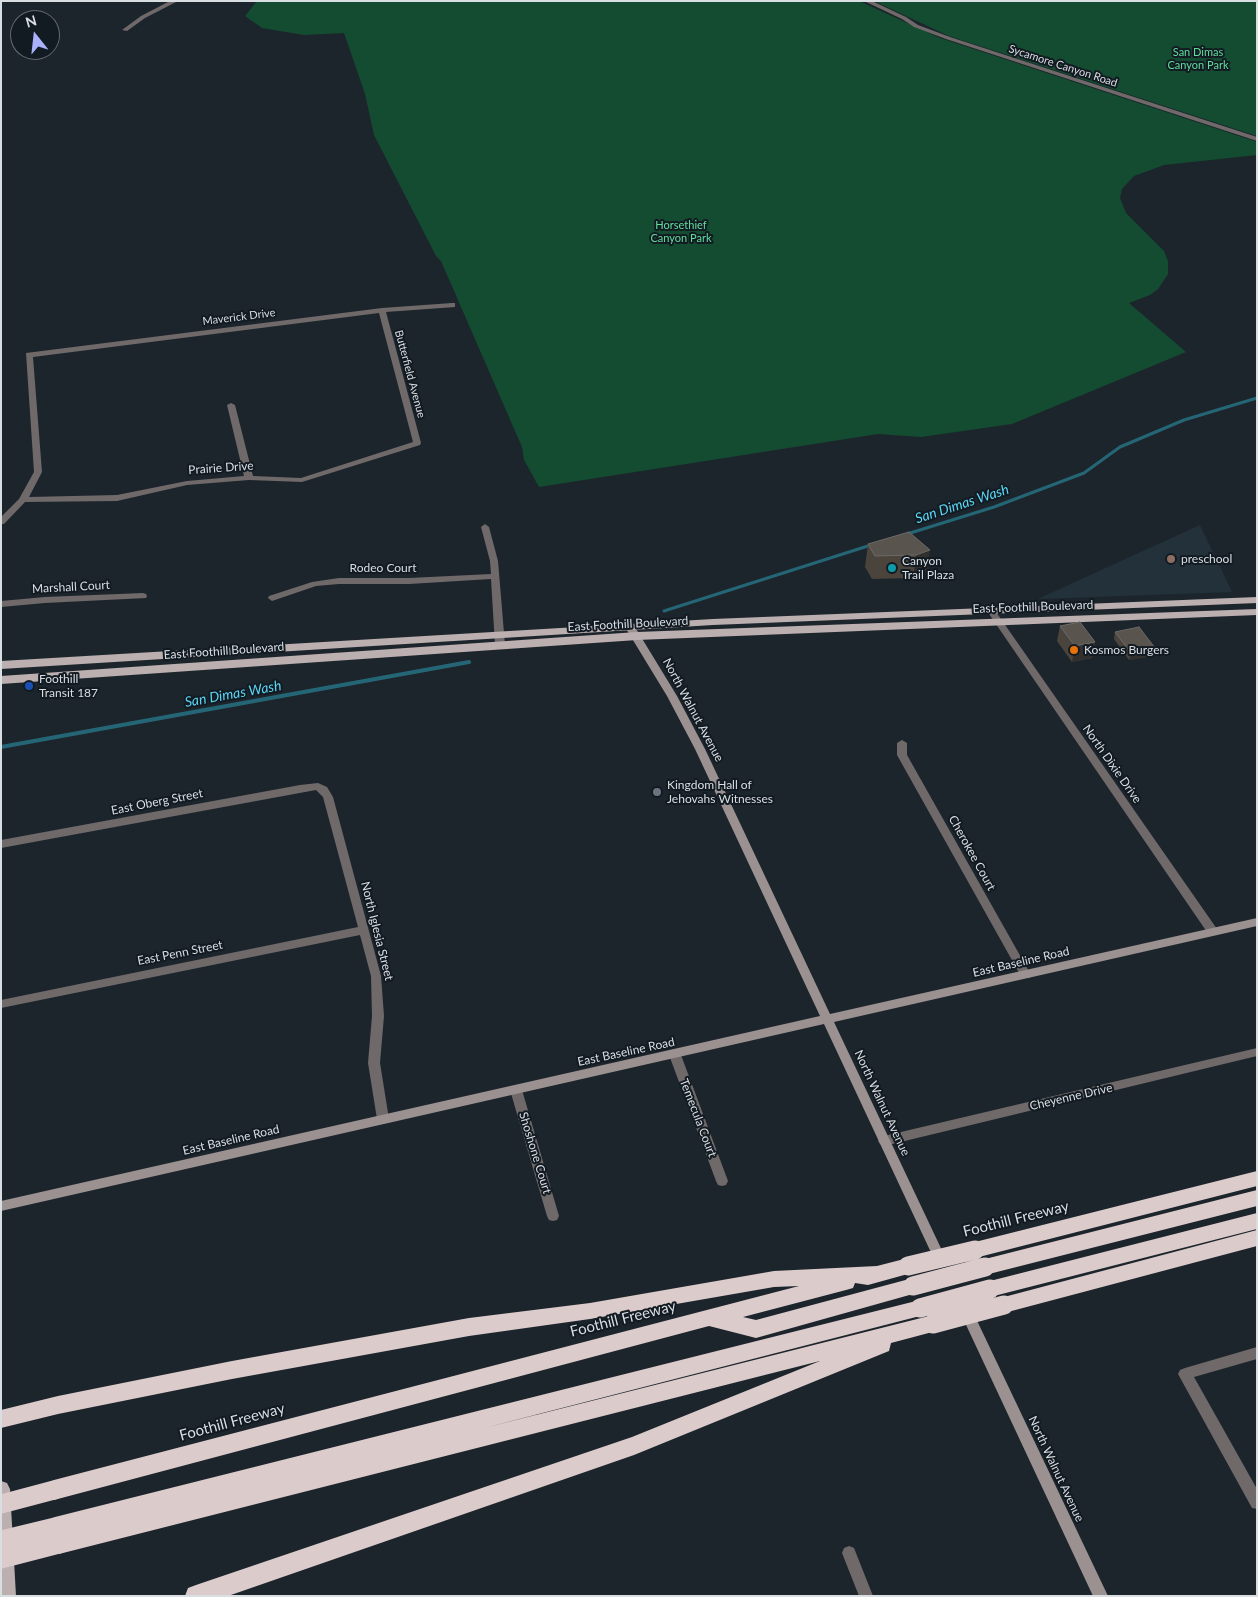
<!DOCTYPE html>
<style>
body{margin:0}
#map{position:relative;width:1258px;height:1597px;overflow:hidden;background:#1d252c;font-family:Lato,sans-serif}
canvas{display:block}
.frame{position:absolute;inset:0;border:2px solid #d9dee3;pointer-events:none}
.north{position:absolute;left:10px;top:10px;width:50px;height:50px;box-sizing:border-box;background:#131b22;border:1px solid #62696f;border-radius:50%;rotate:344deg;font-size:14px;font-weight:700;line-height:20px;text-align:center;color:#d9dee3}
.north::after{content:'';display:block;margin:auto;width:18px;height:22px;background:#a9b0fc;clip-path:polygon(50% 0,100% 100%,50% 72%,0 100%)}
</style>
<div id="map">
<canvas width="1258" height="1597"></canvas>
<div class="frame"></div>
<div class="north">N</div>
</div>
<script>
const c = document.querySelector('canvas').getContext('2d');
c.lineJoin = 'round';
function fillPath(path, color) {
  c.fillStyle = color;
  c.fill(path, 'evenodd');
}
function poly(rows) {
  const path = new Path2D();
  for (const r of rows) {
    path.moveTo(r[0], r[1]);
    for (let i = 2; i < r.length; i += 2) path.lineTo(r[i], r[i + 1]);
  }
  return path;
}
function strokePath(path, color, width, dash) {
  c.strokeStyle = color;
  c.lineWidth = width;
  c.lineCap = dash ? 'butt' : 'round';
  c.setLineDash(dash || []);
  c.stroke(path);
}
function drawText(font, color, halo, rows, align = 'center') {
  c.font = font + ' Lato,sans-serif';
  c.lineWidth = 4;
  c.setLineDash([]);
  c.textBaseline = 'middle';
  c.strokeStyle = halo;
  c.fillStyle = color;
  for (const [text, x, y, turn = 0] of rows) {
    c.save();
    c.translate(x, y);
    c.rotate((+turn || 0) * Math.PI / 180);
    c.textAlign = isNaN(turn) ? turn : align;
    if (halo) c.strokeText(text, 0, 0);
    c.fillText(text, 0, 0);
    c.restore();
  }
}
const built = poly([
 [1200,525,1232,592,1038,599]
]);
const green = poly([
 [257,1,859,1,940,38,1257,142,1257,155,1164,165,1134,176,1122,189,1120,198,1126,213,1164,251,1168,261,1168,274,1158,289,1150,295,1129,303,1186,352,1012,424,921,437,878,434,539,487,524,460,522,447,441,261,436,256,374,135,365,94,344,33,304,35,262,28,245,16],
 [874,1,1257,1,1257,136,949,36]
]);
const streamFar1 = poly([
 [907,534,994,507,1084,473,1120,447,1184,420,1257,398],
 [664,611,871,545]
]);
const stream = poly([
 [1,747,469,662]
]);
const minor = poly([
 [170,1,178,1,145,18,127,31,122,30,141,16,170,1],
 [864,1,872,1,906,17,918,25,950,37,1257,137,1257,141,946,39,914,27,902,19,864,1],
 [452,303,455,303,455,307,386,312,421,443,420,445,302,482,249,480,187,485,117,501,25,502,4,524,1,524,1,517,19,499,34,472,26,353,382,308,452,303],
 [379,313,413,442,301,478,253,476,235,405,231,403,227,405,244,476,187,481,117,495,29,497,42,472,33,357,379,313],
 [485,524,489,527,498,561,505,645,503,647,497,647,495,645,491,579,409,584,339,584,316,586,272,601,268,598,269,596,312,582,339,578,409,578,491,574,490,561,481,527,485,524],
 [143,593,146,594,147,596,146,598,45,603,1,607,1,601,45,597,143,593],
 [991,608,994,609,1217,929,1218,932,1217,935,1209,935,987,611,991,608],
 [902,740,907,743,907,755,1031,975,1030,978,1022,978,897,755,897,743,902,740],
 [318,783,327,787,333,797,381,976,384,1016,380,1063,389,1119,387,1122,383,1124,379,1122,377,1119,368,1063,372,1016,371,976,360,935,1,1008,1,1000,358,927,323,797,316,790,1,848,1,840,300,785,318,783],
 [1257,1048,1257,1056,884,1146,880,1144,878,1141,880,1138,884,1136,1257,1048],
 [675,1051,679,1052,681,1055,728,1181,726,1185,722,1186,718,1185,716,1181,669,1055,671,1052,675,1051],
 [516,1085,520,1087,522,1090,559,1216,557,1220,553,1221,549,1220,547,1216,510,1090,512,1087,516,1085],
 [1257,1347,1257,1359,1194,1377,1257,1489,1257,1509,1252,1508,1178,1374,1180,1370,1185,1368,1257,1347],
 [849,1546,854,1548,873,1596,859,1596,842,1553,844,1548,849,1546]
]);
const secondary = poly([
 [630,624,635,627,677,696,705,749,830,1014,1257,918,1257,926,834,1022,947,1261,945,1265,941,1266,937,1265,935,1261,824,1024,1,1211,1,1201,820,1016,695,749,667,696,625,627,630,624],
 [966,1306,971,1308,1108,1596,1093,1596,960,1312,961,1308,966,1306]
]);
const primary = poly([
 [1257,597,1257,603,713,625,1,669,1,661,713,619,1257,597],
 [1257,609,1257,615,637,640,1,684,1,676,637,632,1257,609],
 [1,1481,7,1483,10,1489,16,1596,1,1596,1,1481]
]);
const motorway = poly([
 [1257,1171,1257,1186,975,1258,968,1256,966,1250,968,1244,975,1242,1257,1171],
 [1257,1190,1257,1206,985,1275,978,1273,976,1267,978,1261,985,1259,1257,1190],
 [1257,1213,1257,1229,990,1297,983,1295,980,1289,983,1283,990,1281,1257,1213],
 [1257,1230,1257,1246,1004,1313,997,1311,994,1305,997,1299,1004,1297,1257,1230],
 [908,1258,915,1260,917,1266,915,1272,868,1285,855,1283,853,1288,846,1290,743,1317,756,1320,913,1278,920,1280,923,1286,920,1292,913,1294,756,1338,709,1326,54,1500,47,1497,44,1490,47,1483,54,1480,799,1286,774,1287,590,1319,469,1336,232,1379,58,1414,1,1428,1,1410,58,1396,232,1361,469,1318,590,1303,774,1271,877,1266,908,1258],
 [920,1300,927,1302,930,1308,927,1314,920,1316,484,1428,933,1315,940,1318,943,1324,940,1330,891,1343,889,1351,634,1455,228,1596,185,1596,188,1588,196,1585,632,1437,820,1361,59,1554,52,1551,48,1544,53,1536,48,1534,44,1527,48,1520,55,1517,920,1300]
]);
const motorwayBridge = poly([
 [908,1266,975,1250],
 [913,1286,985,1267],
 [920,1308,990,1289],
 [933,1324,1004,1305],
 [1,1504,54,1490],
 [1,1540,55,1527],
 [1,1559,59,1544]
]);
const wall = poly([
 [909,532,927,572,913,578,872,579,865,567,868,544],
 [1060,626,1095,642,1092,658,1072,662,1057,641],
 [1115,632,1155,648,1153,656,1129,660,1114,639]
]);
const shadedWall = poly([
 [930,550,927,572,913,578,916,555],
 [1095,642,1092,658,1072,662,1075,646],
 [1155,648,1153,656,1129,660,1131,653]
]);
const building = poly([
 [909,532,930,550,916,555,875,556,868,544,909,532],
 [1080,622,1095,642,1075,646,1060,626,1080,622],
 [1139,627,1155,648,1131,653,1115,632,1139,627]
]);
const markers = [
 [1171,559,5,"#8d6e63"],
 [892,568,5,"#0f9aa8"],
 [1074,650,5,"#e8710a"],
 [29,686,5,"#1a4fb4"],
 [657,792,5,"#6b7280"]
];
const farParknames = [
 ["San Dimas",1198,52],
 ["Canyon Park",1198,65],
 ["Horsethief",681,225],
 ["Canyon Park",681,238]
];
const farStreetnames = [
 ["Sycamore Canyon Road",1063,66,18],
 ["Maverick Drive",239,317,-7],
 ["Butterfield Avenue",410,374,75]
];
const streetNames = [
 ["Prairie Drive",221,468,-4],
 ["Rodeo Court",383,568],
 ["Marshall Court",71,587,-3],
 ["East Foothill Boulevard",1033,607,-2],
 ["East Foothill Boulevard",628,624,-3],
 ["East Foothill Boulevard",224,651,-4],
 ["North Walnut Avenue",693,710,62],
 ["North Dixie Drive",1112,764,55],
 ["East Oberg Street",157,802,-11],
 ["Cherokee Court",972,853,61],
 ["North Iglesia Street",377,931,76],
 ["East Penn Street",180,953,-11],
 ["East Baseline Road",1021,962,-13],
 ["East Baseline Road",626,1052,-12],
 ["Cheyenne Drive",1071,1097,-13],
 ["North Walnut Avenue",882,1103,65],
 ["Temecula Court",698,1118,69],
 ["East Baseline Road",231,1140,-13],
 ["Shoshone Court",535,1153,73],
 ["North Walnut Avenue",1056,1469,65]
];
const poiNames = [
 ["preschool",1181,559],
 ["Canyon",902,561],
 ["Trail Plaza",902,575],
 ["Kosmos Burgers",1084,650],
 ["Foothill",39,679],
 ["Transit 187",39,693],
 ["Kingdom Hall of",667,785],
 ["Jehovahs Witnesses",667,799]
];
const waterNames = [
 ["San Dimas Wash",962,504,-18],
 ["San Dimas Wash",233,694,-10]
];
const nearStreetnames = [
 ["Foothill Freeway",1016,1219,-14],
 ["Foothill Freeway",623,1319,-14],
 ["Foothill Freeway",232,1422,-15]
];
fillPath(built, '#23313b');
fillPath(green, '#134c31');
strokePath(streamFar1, '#256676', 3);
strokePath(stream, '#256676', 4);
fillPath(minor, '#6f6969');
fillPath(secondary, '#9b9190');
fillPath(primary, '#bcafaf');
fillPath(motorway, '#dbcbcb');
strokePath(motorwayBridge, '#dbcbcb', 19);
fillPath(wall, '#4a443d');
fillPath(shadedWall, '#31302e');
fillPath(building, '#59544e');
strokePath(building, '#6d6a66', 1);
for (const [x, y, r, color] of markers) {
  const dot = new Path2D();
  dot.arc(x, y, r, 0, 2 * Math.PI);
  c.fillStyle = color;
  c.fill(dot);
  strokePath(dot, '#131b22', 2);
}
drawText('11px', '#60de9d', '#131b22', farParknames);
drawText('11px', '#d9dee3', '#131b22', farStreetnames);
drawText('12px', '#d9dee3', '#131b22', streetNames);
drawText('12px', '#d9dee3', '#131b22', poiNames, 'left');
drawText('italic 14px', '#5ad5f4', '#131b22', waterNames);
drawText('15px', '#d9dee3', '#131b22', nearStreetnames);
</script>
